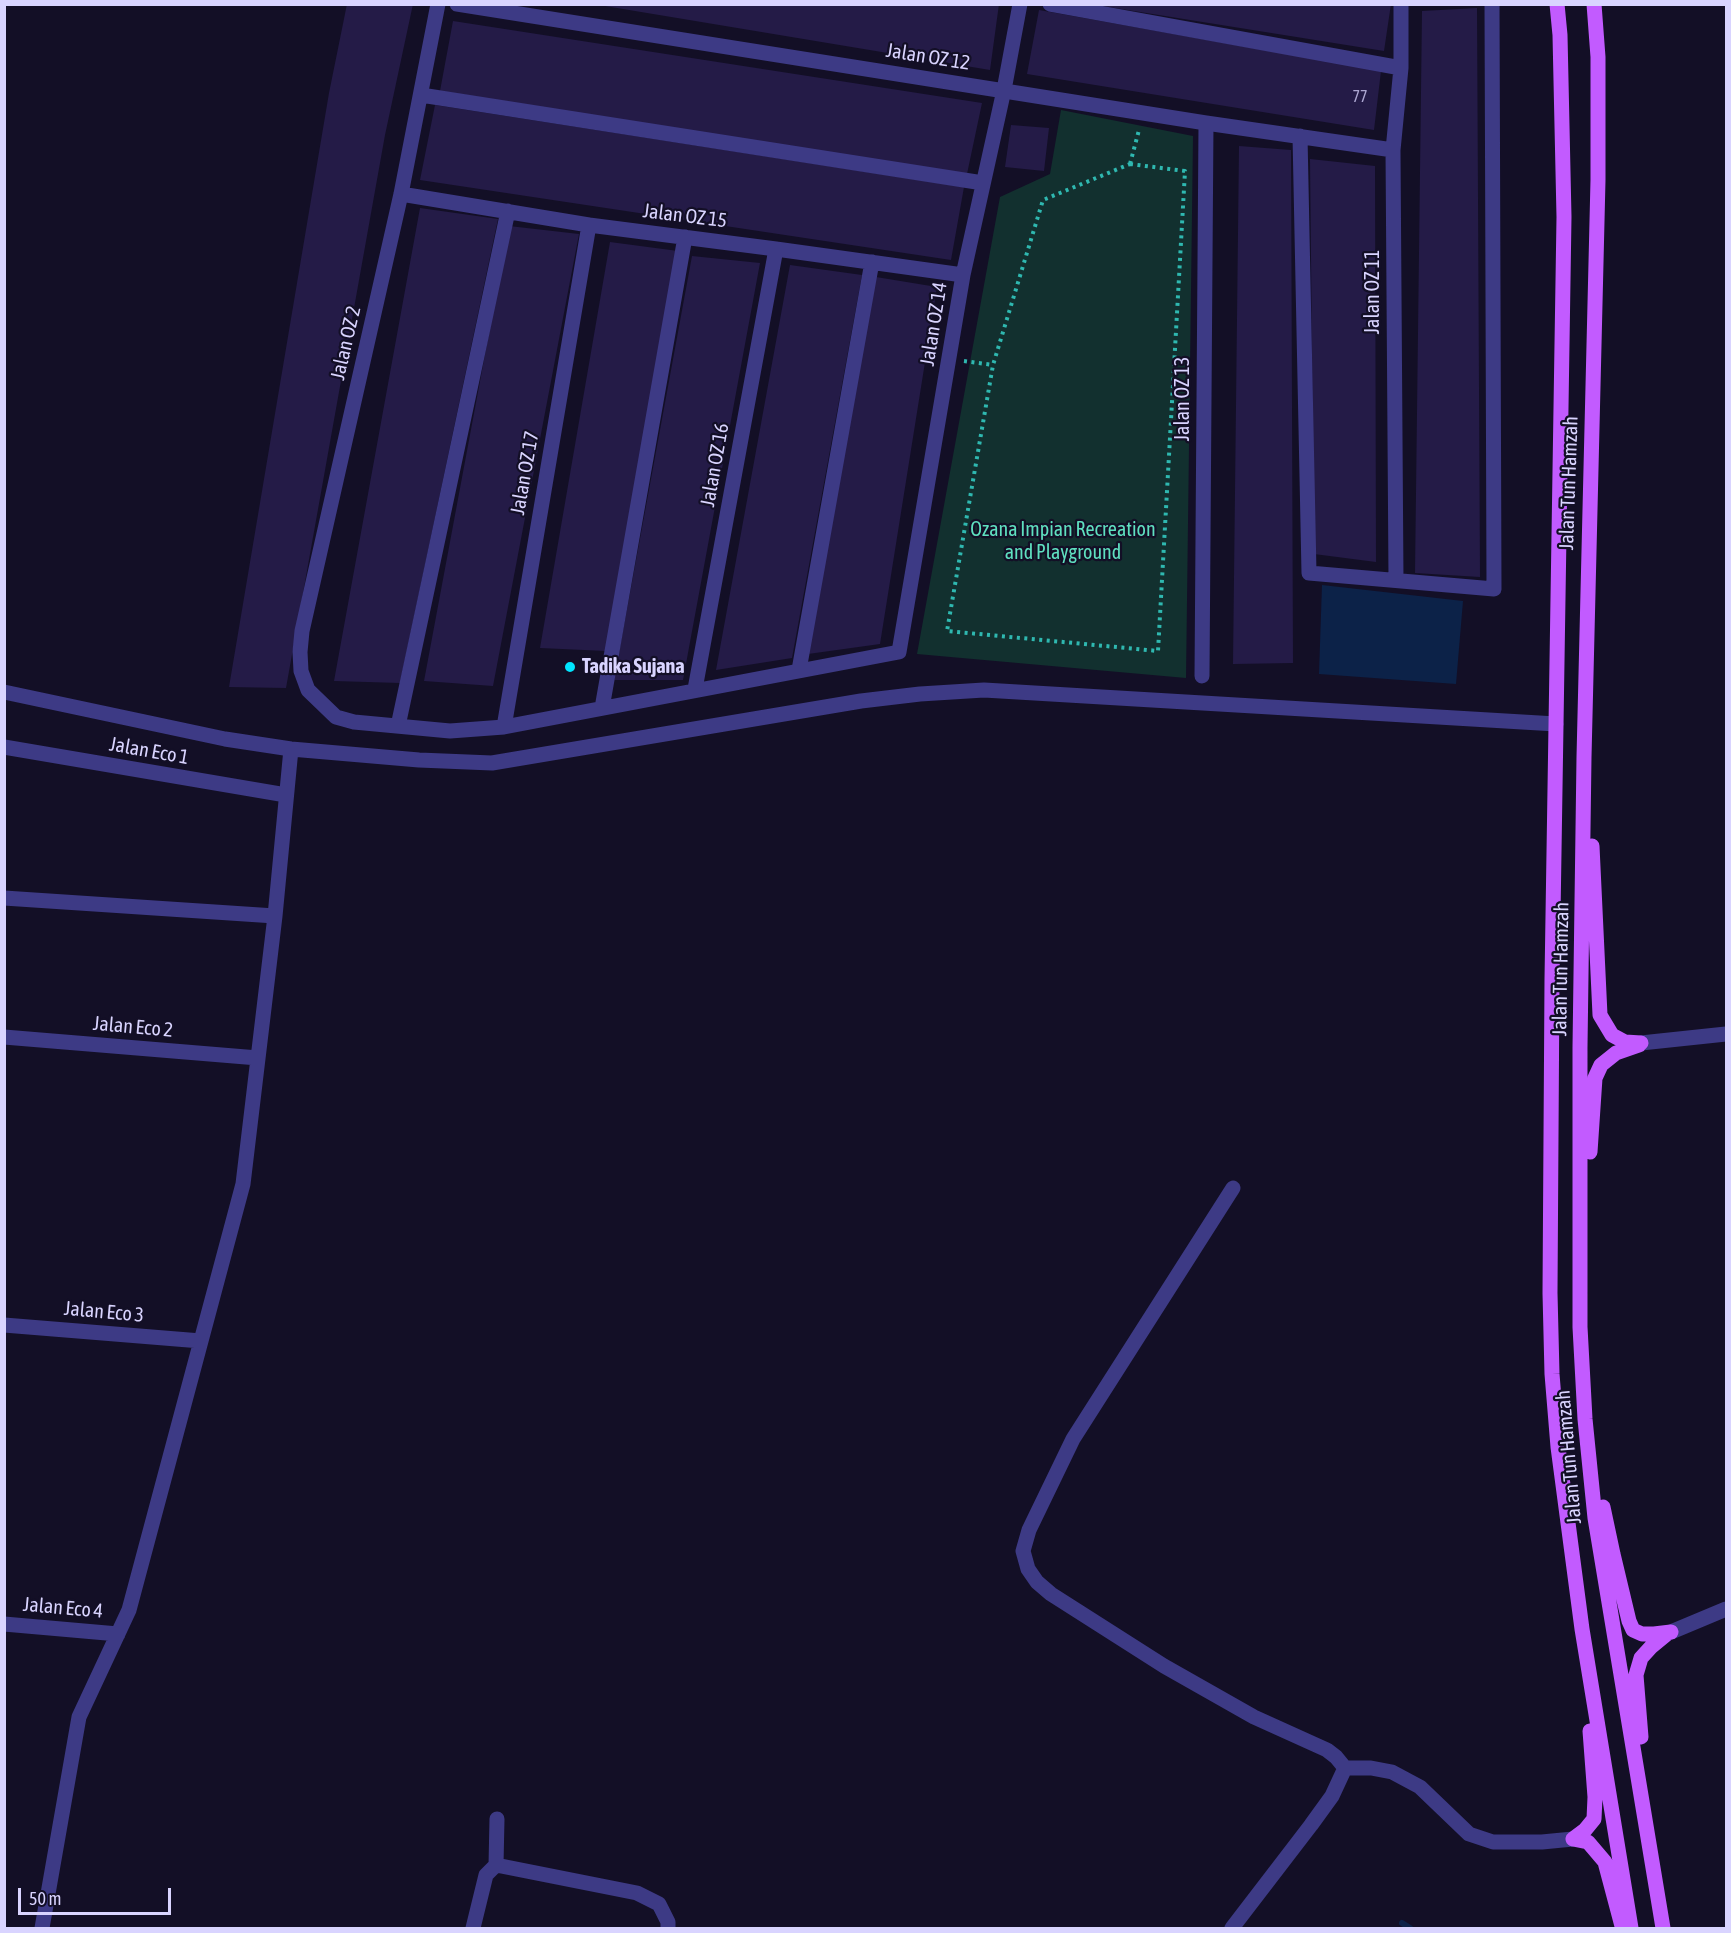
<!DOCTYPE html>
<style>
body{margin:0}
#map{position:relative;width:1731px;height:1933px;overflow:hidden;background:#130f26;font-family:"Asap Condensed",sans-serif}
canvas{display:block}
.frame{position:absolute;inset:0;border:6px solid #d9d4ff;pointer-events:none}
.scale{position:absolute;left:18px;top:1888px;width:153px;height:27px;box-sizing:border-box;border:3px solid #d9d4ff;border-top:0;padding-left:8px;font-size:18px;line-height:21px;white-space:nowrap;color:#d9d4ff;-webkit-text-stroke:4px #130f26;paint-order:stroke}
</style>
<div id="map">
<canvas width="1731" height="1933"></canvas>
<div class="frame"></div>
<div class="scale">50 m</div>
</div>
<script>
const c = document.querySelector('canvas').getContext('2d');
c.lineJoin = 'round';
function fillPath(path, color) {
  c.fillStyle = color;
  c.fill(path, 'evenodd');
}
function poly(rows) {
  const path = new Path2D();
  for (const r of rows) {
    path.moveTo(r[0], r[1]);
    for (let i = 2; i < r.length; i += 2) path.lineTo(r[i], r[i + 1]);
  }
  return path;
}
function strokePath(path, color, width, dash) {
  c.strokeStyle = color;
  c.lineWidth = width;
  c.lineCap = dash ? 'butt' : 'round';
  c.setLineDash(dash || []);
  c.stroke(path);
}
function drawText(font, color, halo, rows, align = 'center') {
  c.font = font + ' "Asap Condensed",sans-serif';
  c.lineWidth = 4.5;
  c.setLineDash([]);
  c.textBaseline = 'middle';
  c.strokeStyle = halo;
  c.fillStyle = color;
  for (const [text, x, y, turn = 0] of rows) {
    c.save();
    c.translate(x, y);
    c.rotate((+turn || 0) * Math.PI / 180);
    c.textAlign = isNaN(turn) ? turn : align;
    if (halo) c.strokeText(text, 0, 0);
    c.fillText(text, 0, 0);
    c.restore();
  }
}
const green = poly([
 [1061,110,1193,136,1186,678,917,654,1000,197,1050,174]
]);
const water = poly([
 [1322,585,1463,601,1456,684,1319,674]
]);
const stream = poly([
 [1402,1923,1410,1928]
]);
const building = poly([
 [347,4,413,4,385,135,286,688,229,687,329,93],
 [593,4,999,4,990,70],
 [1090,4,1391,4,1384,51],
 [1477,8,1480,577,1415,573,1422,11],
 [1039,10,1381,71,1374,130,1027,74],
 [453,21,982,103,967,174,440,91],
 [435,105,964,187,951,260,420,180],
 [1011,125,1049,128,1044,171,1005,167],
 [1239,146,1291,150,1293,663,1233,664],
 [1310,159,1375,166,1376,562,1314,554],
 [420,208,498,219,400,683,334,681],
 [509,226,579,234,493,686,424,681],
 [610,242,678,251,606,651,540,648],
 [692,256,760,263,683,680,614,680],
 [790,265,862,275,792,658,716,670],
 [876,277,937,287,880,644,808,654]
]);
const path = poly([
 [1130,164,1185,171,1158,651,947,631,993,365,1043,200,1130,164],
 [1130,164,1139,130],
 [964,361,993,365]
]);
const minor = poly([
 [438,4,401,194,302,631,300,652,301,671,308,690,336,717,354,722,450,731,504,727,899,652,963,275,1004,90,1020,4],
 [457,4,1206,123,1393,150],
 [1050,4,1401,68],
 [421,95,983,183],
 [1300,136,1309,573,1494,589,1492,4],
 [401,194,589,225,776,249,963,275],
 [1396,580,1393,150,1401,68,1401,4],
 [799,670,872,262],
 [1202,676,1206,123],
 [695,689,776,249],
 [4,692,225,739,291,749,419,760,492,763,861,701,920,694,984,690,1556,724],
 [602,708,685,237],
 [398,726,508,211],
 [504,727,589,225],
 [4,747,286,795],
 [4,898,275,916],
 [4,1037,258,1058],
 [1641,1043,1726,1034],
 [1233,1188,1073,1439,1029,1530,1023,1551,1028,1569,1037,1582,1051,1594,1164,1666,1254,1717,1327,1750,1336,1757,1345,1768],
 [4,1325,201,1341],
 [4,1624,118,1634],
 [1671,1632,1726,1609],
 [1345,1768,1371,1768,1392,1772,1420,1787,1469,1834,1493,1842,1542,1842,1573,1839],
 [496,1865,497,1819],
 [42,1928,79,1717,129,1610,243,1184,275,916,291,749],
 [473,1928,486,1875,496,1865,637,1893,659,1904,668,1922,668,1928],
 [1232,1928,1311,1825,1332,1796,1345,1768]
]);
const major = poly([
 [1557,4,1560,35,1564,217,1552,979,1550,1293,1552,1374,1558,1447,1582,1629,1631,1928],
 [1594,4,1598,57,1598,180,1584,757,1580,1047,1580,1327,1585,1419,1595,1518,1663,1928],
 [1592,846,1600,1015,1612,1035,1625,1042,1641,1043],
 [1590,1152,1595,1078,1601,1065,1616,1053,1639,1045],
 [1603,1507,1613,1554,1629,1621,1633,1630,1642,1634,1654,1634,1671,1632],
 [1641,1737,1636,1675,1641,1658,1651,1647,1668,1633],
 [1573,1839,1585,1830,1594,1819,1595,1797,1590,1731],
 [1573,1839,1588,1842,1605,1862,1622,1926]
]);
const markers = [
 [570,667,6,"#00e5ff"]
];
const numberNames = [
 ["77",1360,97]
];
const streetNames = [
 ["Jalan OZ 12",928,57,9],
 ["Jalan OZ 15",685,216,7],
 ["Jalan OZ 11",1373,292,-90],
 ["Jalan OZ 14",934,324,-81],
 ["Jalan OZ 2",346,343,-77],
 ["Jalan OZ 13",1183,399,-90],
 ["Jalan OZ 16",715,465,-80],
 ["Jalan OZ 17",525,473,-80],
 ["Jalan Tun Hamzah",1569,483,-88],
 ["Jalan Eco 1",149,751,10],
 ["Jalan Tun Hamzah",1561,969,-89],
 ["Jalan Eco 2",133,1027,5],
 ["Jalan Eco 3",104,1312,5],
 ["Jalan Tun Hamzah",1569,1457,-95],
 ["Jalan Eco 4",63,1608,5]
];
const parkNames = [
 ["Ozana Impian Recreation",1063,530],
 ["and Playground",1063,553]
];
const poiNames = [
 ["Tadika Sujana",582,667]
];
fillPath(green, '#12302f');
fillPath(water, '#0c2248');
strokePath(stream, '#0c2248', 6);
fillPath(building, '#241b47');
strokePath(path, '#2fb8b0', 4, [3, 4.5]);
strokePath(minor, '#3d3a85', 15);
strokePath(major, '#c25bff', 15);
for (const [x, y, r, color] of markers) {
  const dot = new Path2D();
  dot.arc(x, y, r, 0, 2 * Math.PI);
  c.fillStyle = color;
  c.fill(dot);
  strokePath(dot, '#130f26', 2);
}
drawText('16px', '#aca6d1', null, numberNames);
drawText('20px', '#d9d4ff', '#130f26', streetNames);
drawText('20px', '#5fe0c0', '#130f26', parkNames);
drawText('bold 20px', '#d9d4ff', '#130f26', poiNames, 'left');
</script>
